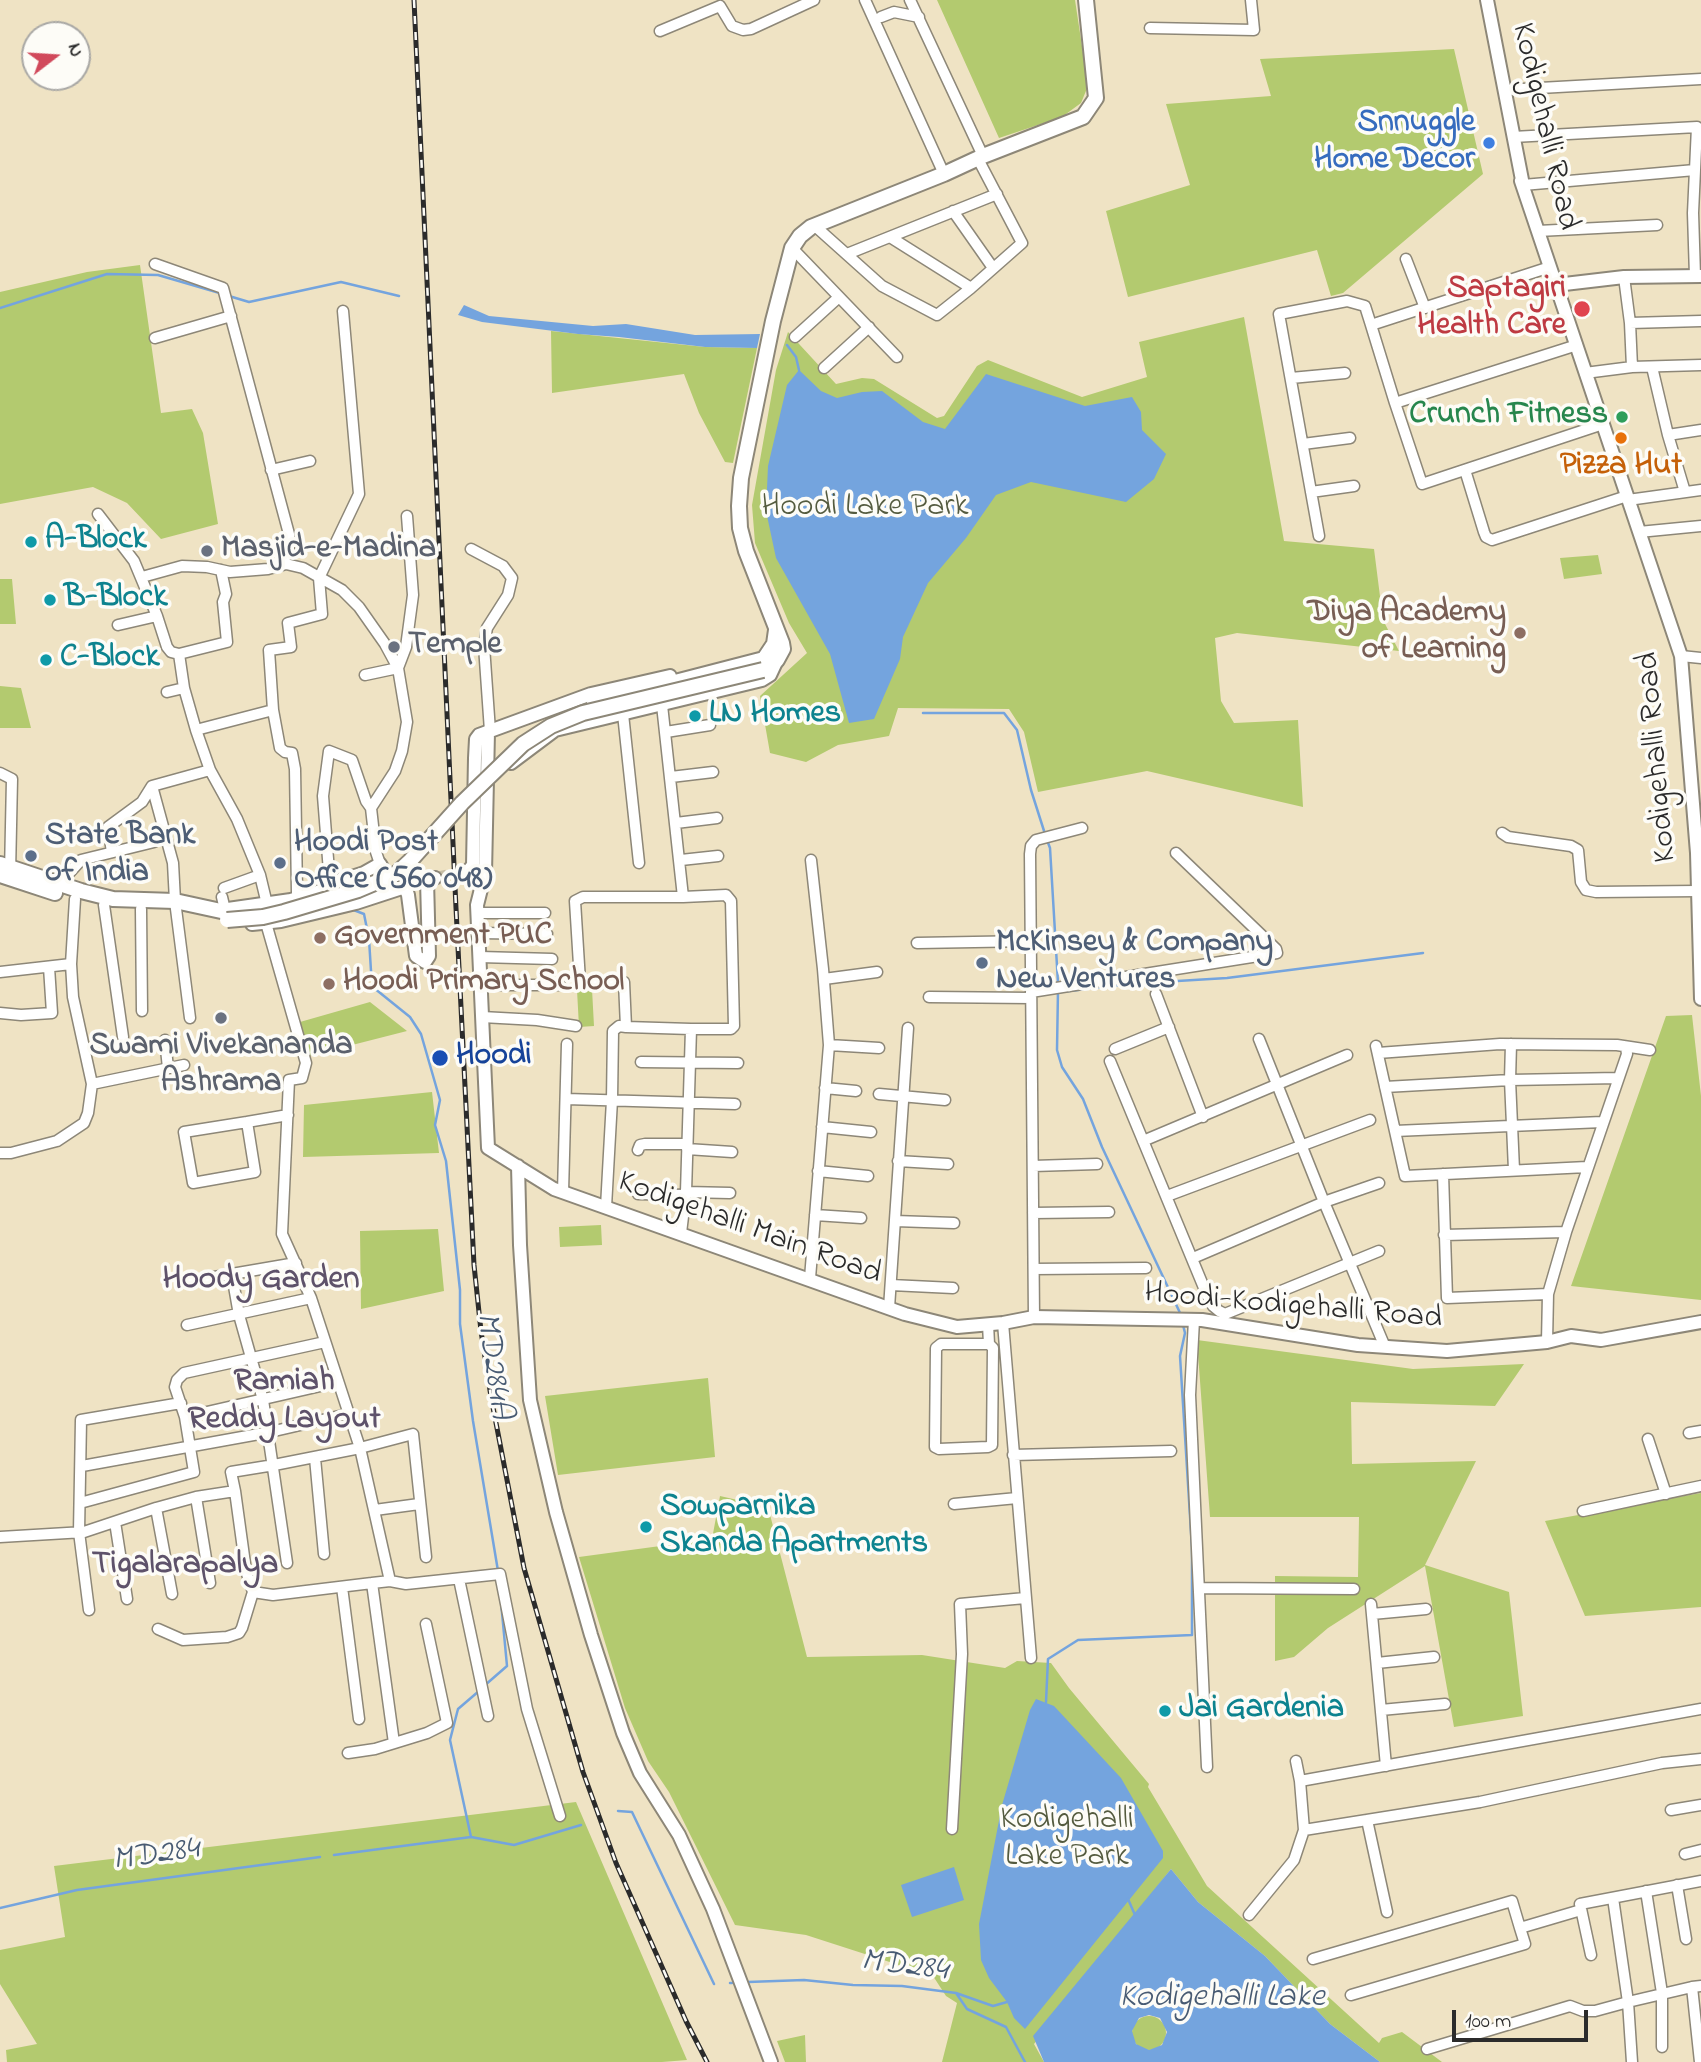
<!DOCTYPE html>
<style>
body{margin:0}
#map{position:relative;width:1701px;height:2062px;overflow:hidden;background:#efe3c4;font-family:"Indie Flower",sans-serif}
canvas{display:block}
.north{position:absolute;left:21px;top:21px;width:70px;height:70px;box-sizing:border-box;background:#fdfcf7;border:2px solid #a9a8a5;border-radius:50%;rotate:73deg;font-size:19px;font-weight:700;line-height:28px;text-align:center;color:#2b2b2b}
.north::after{content:'';display:block;margin:auto;width:24px;height:32px;background:#d1495b;clip-path:polygon(50% 0,100% 100%,50% 72%,0 100%)}
.scale{position:absolute;left:1452px;top:2010px;width:136px;height:32px;box-sizing:border-box;border:4px solid #2b2b2b;border-top:0;padding-left:9px;font-size:21px;line-height:24px;white-space:nowrap;color:#2b2b2b;-webkit-text-stroke:5px #fdfcf7;paint-order:stroke}
</style>
<div id="map">
<canvas width="1701" height="2062"></canvas>
<div class="north">N</div>
<div class="scale">100 m</div>
</div>
<script>
const c = document.querySelector('canvas').getContext('2d');
c.lineJoin = 'round';
function fillPath(path, color) {
  c.fillStyle = color;
  c.fill(path, 'evenodd');
}
function poly(rows) {
  const path = new Path2D();
  for (const r of rows) {
    if (r.length === 3) {
      path.moveTo(r[0] + r[2], r[1]);
      path.arc(r[0], r[1], r[2], 0, 2 * Math.PI);
      continue;
    }
    path.moveTo(r[0], r[1]);
    for (let i = 2; i < r.length; i += 2) path.lineTo(r[i], r[i + 1]);
  }
  return path;
}
function strokePath(path, color, width, dash) {
  c.strokeStyle = color;
  c.lineWidth = width;
  c.lineCap = dash ? 'butt' : 'round';
  c.setLineDash(dash || []);
  c.stroke(path);
}
function drawText(font, color, halo, rows, align = 'center') {
  c.font = font + ' "Indie Flower",sans-serif';
  c.lineWidth = 7;
  c.setLineDash([]);
  c.textBaseline = 'middle';
  c.strokeStyle = halo;
  c.fillStyle = color;
  for (const [text, x, y, turn = 0] of rows) {
    c.save();
    c.translate(x, y);
    c.rotate((+turn || 0) * Math.PI / 180);
    c.textAlign = isNaN(turn) ? turn : align;
    if (halo) c.strokeText(text, 0, 0);
    c.fillText(text, 0, 0);
    c.restore();
  }
}
const green = poly([
 [937,0,1075,0,1088,86,1081,103,1062,117,999,138],
 [1454,49,1483,174,1343,293,1331,296,1317,250,1128,297,1106,211,1190,185,1166,104,1271,96,1260,59],
 [140,265,161,413,192,409,203,433,218,524,161,539,127,503,93,487,0,504,0,292,87,272],
 [1244,317,1284,541,1374,549,1383,620,1399,651,1237,633,1215,638,1221,701,1234,723,1298,720,1303,807,1147,771,1038,792,1024,732,1009,709,898,708,889,736,838,745,806,762,770,753,760,696,807,653,789,623,755,543,752,505,776,370,788,332,836,384,862,378,874,379,937,418,944,416,977,366,988,360,1082,397,1147,377,1139,342],
 [551,331,705,347,757,348,733,463,725,462,699,413,684,374,552,393],
 [1598,555,1602,574,1564,579,1560,558],
 [0,579,12,579,16,624,0,624],
 [0,686,21,688,31,728,0,728],
 [592,989,594,1026,579,1027,577,990],
 [370,1002,407,1031,309,1056,300,1022],
 [1692,1015,1701,1096,1701,1300,1571,1286,1666,1016],
 [432,1092,439,1153,303,1157,304,1105],
 [601,1225,602,1245,560,1247,559,1227],
 [438,1229,444,1291,361,1309,360,1231],
 [1197,1340,1413,1369,1524,1364,1495,1406,1351,1402,1352,1464,1476,1461,1425,1565,1509,1592,1523,1716,1454,1727,1425,1566,1328,1628,1294,1657,1275,1661,1275,1576,1358,1577,1359,1517,1210,1517],
 [708,1378,715,1457,558,1475,545,1396],
 [1701,1493,1701,1607,1585,1616,1545,1521],
 [720,1496,768,1507,807,1657,922,1655,1005,1668,1017,1661,1051,1663,1069,1688,1149,1784,1148,1787,1207,1886,1379,2043,1382,2038,1402,2032,1442,2062,1380,2062,1330,2024,1265,1956,1198,1902,1171,1869,1034,2044,1044,2062,942,2062,957,2003,946,1996,933,1976,806,1935,735,1925,669,1792,648,1761,625,1708,579,1557,712,1539],
 [576,1802,687,2060,662,2062,7,2062,6,2050,37,2044,0,1984,0,1950,65,1937,54,1866],
 [1149,2033,17],
 [805,2035,806,2062,785,2062,777,2041]
]);
const water = poly([
 [464,305,489,316,593,326,626,324,695,335,760,334,757,348,705,347,619,337,578,334,482,322,458,315],
 [799,370,821,391,837,398,862,392,882,391,923,422,945,429,986,374,1085,406,1132,397,1141,412,1142,430,1166,454,1154,479,1126,502,1031,482,996,495,966,538,928,583,903,637,900,659,874,719,849,723,830,654,776,558,766,511,768,466,787,385],
 [1036,1699,1054,1706,1121,1778,1163,1851,1163,1858,1025,2029,1014,2018,1007,2002,989,1978,981,1960,979,1924,1002,1805,1030,1710],
 [954,1867,964,1900,912,1917,901,1885],
 [1171,1869,1198,1902,1265,1956,1330,2024,1380,2062,1044,2062,1033,2036],
 [1149,2015,1160,2018,1167,2032,1162,2045,1149,2050,1136,2044,1132,2031,1139,2018]
]);
const stream = poly([
 [229,296,249,302,341,282,399,296],
 [0,308,107,274,158,275,223,294],
 [787,345,796,357,799,370],
 [923,713,1004,713,1017,730,1031,790,1045,834],
 [1047,840,1050,848,1058,983],
 [351,909,364,914,369,939,371,971,374,988,410,1017,421,1034,440,1100,435,1125,446,1161,460,1290,460,1324,473,1421,498,1571],
 [1058,990,1057,1050,1062,1067,1083,1099,1102,1147,1181,1315],
 [1061,992,1128,984,1227,978,1423,953],
 [484,1686,507,1666,501,1602],
 [1046,1702,1048,1659,1078,1640,1192,1635,1192,1548,1180,1356,1185,1333,1183,1325],
 [618,1811,632,1812,714,1984],
 [471,1837,450,1740,458,1709,479,1691],
 [334,1855,471,1837,514,1845,581,1825],
 [1128,1899,1135,1915],
 [0,1908,77,1890,320,1857],
 [748,1982,804,1980,853,1985,902,1986,956,1993,967,2009,1006,2027,1025,2062],
 [730,1983,732,1983],
 [956,1993,993,2006,1007,2002]
]);
const tertiaryTunnel = poly([
 [435,878,468,871]
]);
const minor = poly([
 [865,0,944,174],
 [910,0,983,156],
 [881,17,894,12,919,17],
 [1150,28,1254,30,1251,0],
 [660,31,720,6,732,26,743,30,751,29,814,0],
 [1504,90,1701,79],
 [1513,137,1697,127,1693,213,1695,276],
 [1523,185,1695,170],
 [953,211,993,268],
 [815,226,882,286,937,315,971,288],
 [1538,231,1657,225],
 [890,237,971,288,1022,243,978,159],
 [792,248,897,357],
 [847,254,997,194],
 [1406,259,1425,308],
 [155,264,223,288,289,534,289,550,282,564],
 [1624,277,1630,323,1632,367],
 [1630,323,1701,321],
 [795,337,839,297],
 [155,338,231,316],
 [1577,345,1395,403,1422,484,1603,424],
 [1652,367,1668,435,1685,492],
 [824,368,869,327],
 [1585,373,1632,367,1701,365],
 [1291,378,1345,373],
 [1395,403,1371,325,1550,267],
 [1668,435,1701,430],
 [1303,444,1350,438],
 [271,470,310,461],
 [1465,470,1484,532,1486,537,1492,540,1627,496],
 [1311,492,1354,486],
 [1628,500,1701,490],
 [98,514,134,561,157,616],
 [1639,532,1701,526],
 [1319,536,1279,314,1347,301,1365,306,1371,325],
 [471,549,503,566,512,578,508,595,487,628,484,646,490,731],
 [142,577,182,566,207,567,230,572,268,569,286,564,303,568,342,590,359,607,385,644,398,668,407,722,402,751,395,771,371,808,376,852,380,864],
 [118,625,157,616,167,647,171,652,179,654,184,688,196,730,210,770,237,819,260,875,266,900],
 [179,654,227,642,223,602,226,594,221,570],
 [1681,656,1701,658],
 [365,675,398,668,406,647,413,595,407,516],
 [167,692,184,688],
 [662,705,683,897,726,895,731,901,734,1026,731,1029,691,1029,626,1027,624,982,583,985,580,981,575,901,583,897,683,897],
 [623,714,639,863],
 [196,730,273,710],
 [666,732,710,725],
 [0,773,12,779,10,873],
 [671,777,713,772],
 [676,823,717,818],
 [1502,833,1508,837,1571,846,1578,850,1581,882,1586,890,1596,892,1697,891],
 [112,852,108,827,142,802,152,786],
 [681,860,718,856],
 [59,884,81,860,154,842],
 [330,884,323,796,329,751,352,760,366,801,371,808],
 [224,888,260,875],
 [297,893,295,769,292,753,285,752,280,748,273,710,269,650,291,647,288,623,322,614,319,578,359,494,343,311],
 [222,897,225,910],
 [104,905,123,1037],
 [141,909,142,1011],
 [477,913,545,913],
 [479,933,547,934],
 [917,943,1031,941],
 [480,957,552,959],
 [0,972,71,964],
 [824,979,877,972],
 [481,985,560,985],
 [1031,992,1277,953,1276,949,1176,853],
 [1156,994,1203,1117],
 [929,997,1031,998],
 [0,1013,21,1015,52,1013,49,967],
 [482,1017,537,1020,576,1026],
 [190,1018,175,901,173,863,152,786,210,770],
 [1259,1039,1324,1202,1385,1347],
 [165,1040,168,1068],
 [1511,1044,1510,1080,1514,1170],
 [829,1045,879,1048],
 [1376,1046,1405,1176,1587,1167],
 [1115,1049,1169,1027],
 [1378,1053,1500,1044,1617,1045,1650,1050],
 [1110,1061,1207,1295,1213,1306,1219,1311,1225,1314,1379,1251],
 [641,1062,738,1063],
 [92,1084,184,1065],
 [1385,1087,1510,1080,1618,1078],
 [825,1088,856,1091],
 [879,1094,945,1100],
 [566,1099,735,1104],
 [247,1122,255,1172,193,1183,184,1132,247,1122,288,1115],
 [822,1127,871,1132],
 [1395,1131,1602,1122],
 [1143,1141,1347,1055],
 [687,1149,732,1152],
 [638,1150,640,1145,645,1144,687,1144],
 [0,1153,11,1153,57,1141,84,1123,88,1113,92,1084,73,997,71,964,75,899],
 [898,1161,948,1164],
 [1033,1166,1097,1164],
 [818,1171,868,1176],
 [1443,1174,1447,1298,1548,1294],
 [563,1192,567,1044],
 [686,1192,730,1193],
 [638,1194,685,1195],
 [1167,1196,1370,1120],
 [606,1207,612,1100,613,1031,619,1026,626,1027],
 [1033,1213,1109,1212],
 [815,1215,861,1218],
 [895,1221,954,1223],
 [681,1233,686,1192,691,1029],
 [1444,1235,1566,1232],
 [1193,1258,1324,1202,1379,1183],
 [1034,1269,1146,1268],
 [232,1275,239,1315,263,1400,287,1563],
 [810,1278,829,1045,823,969,811,860],
 [191,1281,296,1263],
 [891,1285,953,1288],
 [889,1308,908,1028],
 [1034,1317,1030,854,1031,846,1036,840,1082,828],
 [1194,1320,1190,1395,1207,1767],
 [1003,1323,1031,1658],
 [988,1324,989,1344,993,1348,992,1445,988,1447,939,1449,935,1447,936,1348,941,1344,989,1344],
 [187,1325,311,1298],
 [1547,1342,1548,1294,1566,1232,1627,1054,1626,1047],
 [185,1417,338,1382],
 [1689,1433,1701,1431],
 [1648,1439,1666,1494],
 [1013,1455,1171,1451],
 [315,1458,324,1554],
 [82,1466,270,1432,348,1414],
 [196,1497,210,1583],
 [80,1503,194,1472,185,1417,175,1387,177,1380,184,1373,325,1342],
 [954,1504,1017,1498],
 [156,1508,172,1594],
 [375,1510,419,1504],
 [1583,1511,1701,1486],
 [115,1522,127,1599],
 [0,1537,84,1532,156,1508,196,1497,235,1491,231,1472,274,1465,360,1448,311,1298,282,1234,289,1080,302,1078,306,1063,266,923],
 [459,1579,488,1716],
 [390,1581,360,1448,413,1434,426,1557],
 [372,1583,394,1743],
 [342,1587,359,1719],
 [1199,1588,1354,1589],
 [253,1592,273,1595,372,1583,390,1581,406,1584,500,1574,527,1709,560,1816],
 [1371,1604,1386,1766],
 [89,1610,79,1532,81,1420,181,1403],
 [1372,1614,1426,1609],
 [158,1629,183,1640,227,1637,239,1633,242,1628,253,1592,246,1571,235,1491],
 [1377,1663,1434,1657],
 [1381,1710,1445,1704],
 [348,1753,375,1749,427,1733,447,1723,426,1624],
 [1296,1761,1300,1781,1304,1830],
 [1300,1781,1701,1709],
 [1671,1810,1701,1805],
 [1367,1820,1387,1912],
 [952,1829,962,1654,960,1604,1025,1598],
 [1685,1854,1701,1850],
 [1677,1885,1686,1939],
 [1646,1891,1662,1993,1662,2047],
 [1249,1915,1294,1860,1304,1830,1480,1802,1662,1763,1701,1759],
 [1591,1955,1580,1904,1701,1881],
 [1313,1959,1512,1901,1520,1928],
 [1351,1995,1525,1944,1520,1928,1581,1910],
 [1427,2049,1570,2006,1583,2011,1595,2011,1628,2002,1613,1898],
 [1632,2062,1628,2002,1692,1987],
 [1700,2062,1692,1987,1701,1986]
]);
const tertiary = poly([
 [1487,0,1523,185,1521,181,1681,656,1697,853,1701,999],
 [1556,285,1624,277,1701,276],
 [488,732,485,873,477,905,488,1148,554,1189,905,1314,957,1327,1003,1323,1034,1317,1202,1320,1358,1345,1447,1351,1547,1342,1571,1336,1601,1340,1701,1322],
 [511,763,555,730,762,680,770,675,777,660],
 [468,871,473,865,475,758,476,739,479,735,591,694,670,676],
 [330,884,364,873,380,864,392,884],
 [252,924,281,921,356,903,402,888,406,889,408,895,416,956,425,962,429,956,427,880,435,878],
 [518,1166,520,1245,530,1400,556,1512,591,1635,623,1733,640,1773,679,1835,713,1909,771,2062]
]);
const secondary = poly([
 [763,670,777,660,783,649,782,643,746,551,740,528,739,506,741,478,773,321,792,248,800,236,811,227,944,174,983,156,1083,117,1096,98,1086,0],
 [594,703,764,659,774,644,776,630],
 [0,864,81,891,113,899,175,901,221,911,291,901,341,886],
 [0,875,55,893]
]);
const rail = poly([
 [414,0,456,908,474,1265,481,1331,491,1397,524,1568,583,1772,616,1863,686,2021,707,2062]
]);
const secondaryBridge = poly([
 [227,920,263,917,284,912,358,890,396,874,410,861,462,803,523,744,551,726,583,713,763,670]
]);
const markers = [
 [1489,143,7,"#3f7fe0"],
 [1582,309,9,"#e0444e"],
 [1622,417,7,"#2e9e5b"],
 [1621,438,7,"#e8710a"],
 [31,542,7,"#0f9aa8"],
 [207,551,7,"#6b7280"],
 [50,600,7,"#0f9aa8"],
 [1520,633,7,"#8d6e63"],
 [394,647,7,"#6b7280"],
 [46,660,7,"#0f9aa8"],
 [695,716,7,"#0f9aa8"],
 [31,856,7,"#5c6f8a"],
 [280,863,7,"#5c6f8a"],
 [320,938,7,"#8d6e63"],
 [982,963,7,"#5c6f8a"],
 [329,984,7,"#8d6e63"],
 [221,1018,7,"#6b7280"],
 [440,1058,9,"#1a4fb4"],
 [646,1527,7,"#0f9aa8"],
 [1165,1711,7,"#0f9aa8"]
];
const shopNames = [
 ["Snnuggle",1475,125],
 ["Home Decor",1475,162]
];
const streetNames = [
 ["Kodigehalli Road",1543,127,77],
 ["Kodigehalli Road",1659,757,-95],
 ["Kodigehalli Main Road",749,1230,20],
 ["Hoodi-Kodigehalli Road",1293,1308,5]
];
const healthNames = [
 ["Saptagiri",1566,291],
 ["Health Care",1566,328]
];
const leisureNames = [
 ["Crunch Fitness",1608,417]
];
const foodNames = [
 ["Pizza Hut",1621,468]
];
const parkNames = [
 ["Hoodi Lake Park",865,509],
 ["Kodigehalli",1067,1822],
 ["Lake Park",1067,1859]
];
const cultureNames = [
 ["A-Block",45,542],
 ["B-Block",64,600],
 ["C-Block",60,660],
 ["LN Homes",709,716],
 ["Sowparnika",660,1509],
 ["Skanda Apartments",660,1546],
 ["Jai Gardenia",1179,1711]
];
const worshipNames = [
 ["Masjid-e-Madina",221,551],
 ["Temple",408,647],
 ["Swami Vivekananda",221,1048,"center"],
 ["Ashrama",221,1085,"center"]
];
const educationNames = [
 ["Diya Academy",1506,615,"right"],
 ["of Learning",1506,652,"right"],
 ["Government PUC",334,938],
 ["Hoodi Primary School",343,984]
];
const serviceNames = [
 ["State Bank",45,838],
 ["of India",45,875],
 ["Hoodi Post",294,845],
 ["Office (560 048)",294,882],
 ["McKinsey & Company",996,945],
 ["New Ventures",996,982]
];
const transitNames = [
 ["Hoodi",456,1058]
];
const neighbourhoodNames = [
 ["Hoody Garden",261,1282],
 ["Ramiah",284,1384],
 ["Reddy Layout",284,1422],
 ["Tigalarapalya",185,1567]
];
const waterNames = [
 ["MD284A",491,1366,82],
 ["MD284",156,1857,-8],
 ["MD284",904,1968,7],
 ["Kodigehalli Lake",1222,2000]
];
fillPath(green, '#b3ca6f');
fillPath(water, '#74a4de');
strokePath(stream, '#74a4de', 2.5);
strokePath(tertiaryTunnel, '#c8bea5', 12, [12, 6]);
strokePath(minor, '#8d8778', 13);
strokePath(tertiary, '#8d8778', 16);
strokePath(secondary, '#8d8778', 18);
strokePath(minor, '#fff', 10);
strokePath(tertiary, '#fff', 12);
strokePath(secondary, '#fff', 14);
strokePath(rail, '#2b2b2b', 5);
strokePath(rail, '#fdfcf7', 2.5, [8]);
strokePath(secondaryBridge, '#8d8778', 18, []);
strokePath(secondaryBridge, '#fff', 14);
for (const [x, y, r, color] of markers) {
  const dot = new Path2D();
  dot.arc(x, y, r, 0, 2 * Math.PI);
  c.fillStyle = color;
  c.fill(dot);
  strokePath(dot, '#fdfcf7', 2.5);
}
drawText('bold 32px', '#366cbe', '#fdfcf7', shopNames, 'right');
drawText('32px', '#2b2b2b', '#fdfcf7', streetNames);
drawText('bold 32px', '#be3a42', '#fdfcf7', healthNames, 'right');
drawText('bold 32px', '#27864d', '#fdfcf7', leisureNames, 'right');
drawText('bold 32px', '#c56008', '#fdfcf7', foodNames);
drawText('32px', '#545b3f', '#fdfcf7', parkNames);
drawText('bold 32px', '#0d838f', '#fdfcf7', cultureNames, 'left');
drawText('bold 32px', '#5b616d', '#fdfcf7', worshipNames, 'left');
drawText('bold 32px', '#785e54', '#fdfcf7', educationNames, 'left');
drawText('bold 32px', '#4e5e75', '#fdfcf7', serviceNames, 'left');
drawText('bold 32px', '#164399', '#fdfcf7', transitNames, 'left');
drawText('bold 33px', '#5e526a', '#fdfcf7', neighbourhoodNames);
drawText('italic 33px', '#485b73', '#fdfcf7', waterNames);
</script>
